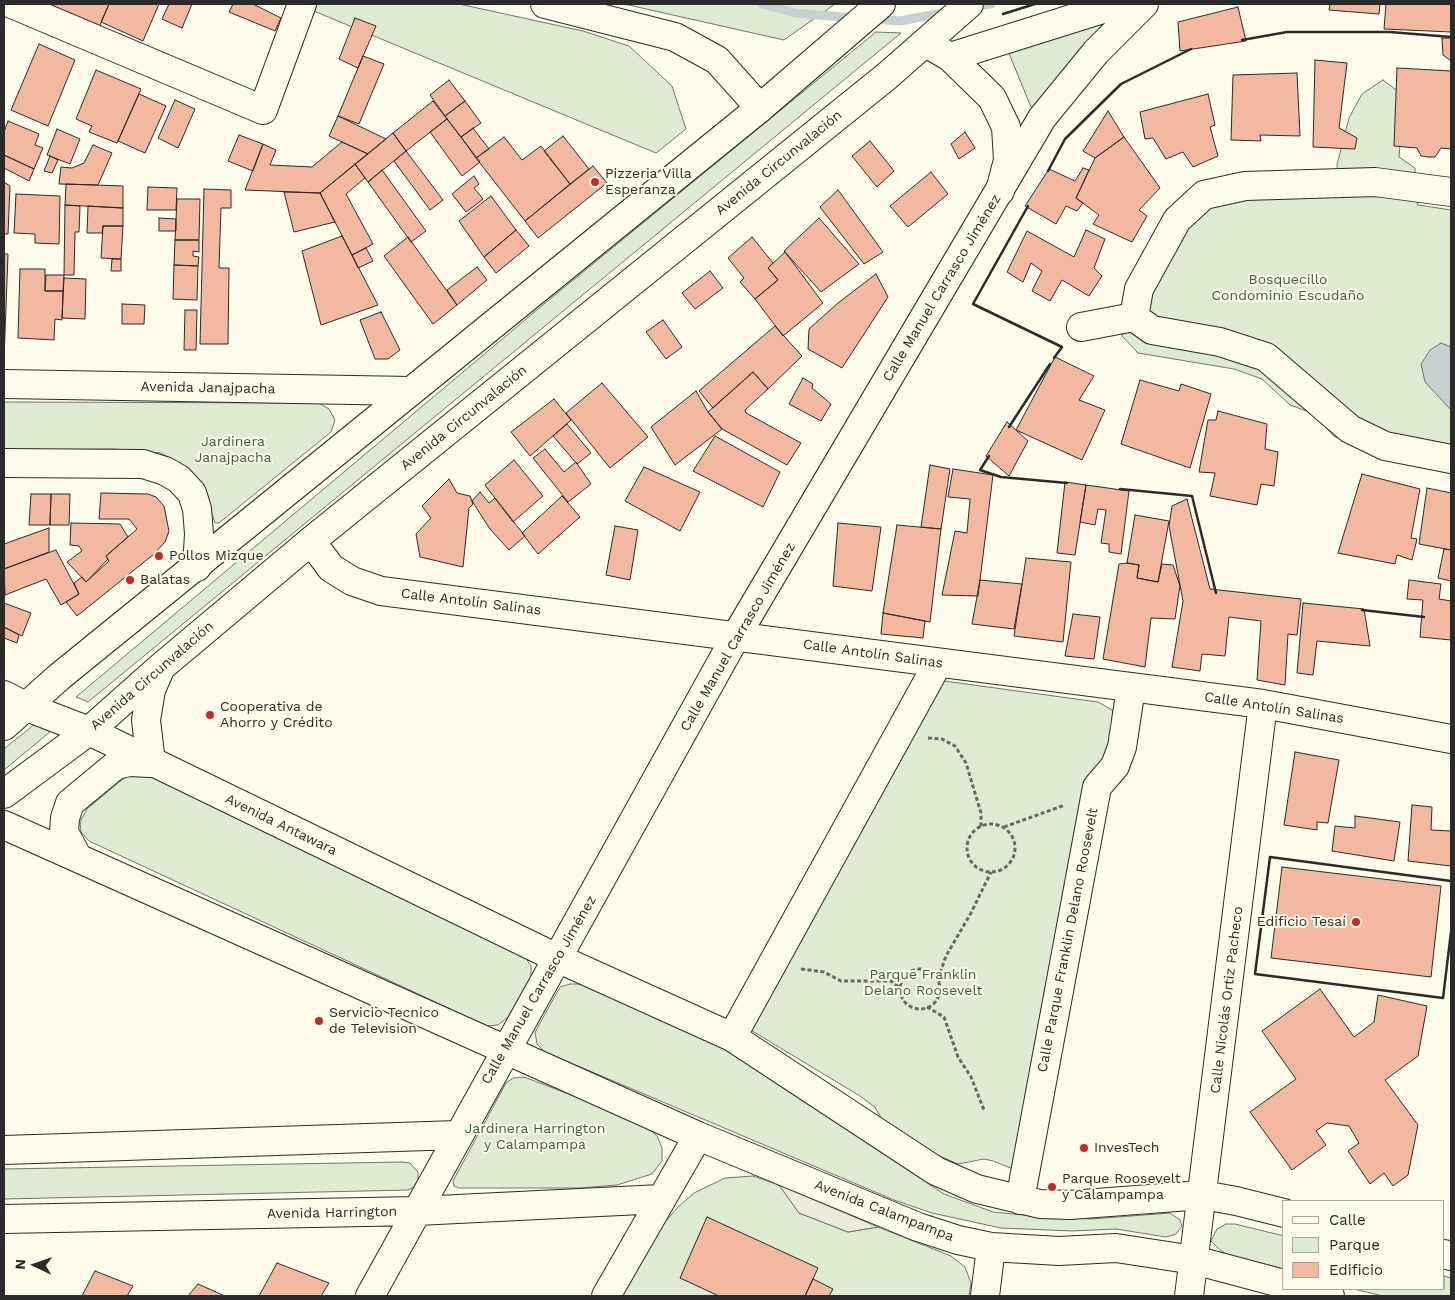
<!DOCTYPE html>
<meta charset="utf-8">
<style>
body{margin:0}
#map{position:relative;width:1455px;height:1300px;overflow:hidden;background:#fdfbea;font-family:"Work Sans",sans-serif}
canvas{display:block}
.frame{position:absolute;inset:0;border:5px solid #2b2b2b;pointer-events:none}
.legend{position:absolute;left:1282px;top:1200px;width:162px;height:90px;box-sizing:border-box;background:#fdfbea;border:1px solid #a9a89e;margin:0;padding:6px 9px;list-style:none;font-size:15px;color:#2b2b2b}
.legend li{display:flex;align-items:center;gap:10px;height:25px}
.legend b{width:25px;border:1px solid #a9a89e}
.north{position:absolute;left:10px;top:1240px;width:50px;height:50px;-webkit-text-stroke:4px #fdfbea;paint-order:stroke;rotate:273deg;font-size:14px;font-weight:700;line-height:20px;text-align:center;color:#2b2b2b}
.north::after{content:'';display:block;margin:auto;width:18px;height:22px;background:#2b2b2b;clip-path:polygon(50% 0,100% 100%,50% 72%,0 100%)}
</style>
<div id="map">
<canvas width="1455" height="1300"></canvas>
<div class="frame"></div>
<ul class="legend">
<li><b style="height:6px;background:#fdfbea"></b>Calle</li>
<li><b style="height:14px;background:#deebd1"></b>Parque</li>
<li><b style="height:14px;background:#f2b8a0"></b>Edificio</li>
</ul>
<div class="north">N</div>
</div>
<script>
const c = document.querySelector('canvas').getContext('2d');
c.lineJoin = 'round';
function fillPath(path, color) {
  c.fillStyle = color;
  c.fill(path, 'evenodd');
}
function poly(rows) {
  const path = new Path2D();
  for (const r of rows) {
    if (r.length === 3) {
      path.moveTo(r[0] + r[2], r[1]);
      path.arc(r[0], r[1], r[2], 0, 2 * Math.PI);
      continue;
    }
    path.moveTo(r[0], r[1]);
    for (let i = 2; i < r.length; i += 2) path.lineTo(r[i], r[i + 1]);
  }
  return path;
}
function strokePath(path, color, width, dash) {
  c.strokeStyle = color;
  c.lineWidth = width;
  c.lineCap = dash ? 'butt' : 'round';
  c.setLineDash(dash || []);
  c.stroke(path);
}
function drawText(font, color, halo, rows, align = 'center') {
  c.font = font + ' "Work Sans",sans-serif';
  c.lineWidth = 4;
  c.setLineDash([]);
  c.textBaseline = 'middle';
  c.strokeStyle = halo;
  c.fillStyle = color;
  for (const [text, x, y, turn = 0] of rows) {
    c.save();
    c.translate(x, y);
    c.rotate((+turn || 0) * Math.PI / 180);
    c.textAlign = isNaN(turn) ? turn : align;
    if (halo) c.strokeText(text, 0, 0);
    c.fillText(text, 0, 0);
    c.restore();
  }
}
const green = poly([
 [310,4,459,4,583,31,629,46,672,86,686,129,656,153,309,9,310,4],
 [624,4,835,4,784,40,624,4],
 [1104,19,1097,36,1043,104,1031,107,1008,51,1104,19],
 [876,32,901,33,88,702,76,697,544,304,876,32],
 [1383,80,1404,96,1399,157,1415,168,1415,196,1418,205,1451,210,1451,468,1365,449,1335,437,1312,413,1290,405,1262,379,1234,369,1138,353,1122,336,1123,309,1209,201,1340,195,1337,165,1349,118,1362,94,1383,80],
 [4,402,310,403,319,403,329,409,335,420,331,432,219,523,215,523,207,498,189,472,182,465,161,453,116,449,4,450,4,402],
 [944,681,1098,702,1112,710,1119,720,1013,1169,993,1161,984,1159,958,1164,933,1153,884,1123,875,1107,860,1096,749,1029,944,681],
 [36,723,51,731,4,770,4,749,36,723],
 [149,771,524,955,531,966,531,978,508,1017,498,1025,487,1026,89,841,81,832,80,822,87,809,119,782,135,772,149,771],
 [570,984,587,984,617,993,722,1048,944,1194,993,1212,1034,1216,1091,1219,1170,1213,1180,1220,1182,1226,1176,1234,1166,1237,1116,1229,1072,1231,1001,1228,932,1213,894,1200,545,1052,537,1044,535,1032,560,987,570,984],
 [524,1077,643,1122,657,1136,662,1148,662,1161,652,1174,617,1185,580,1188,459,1188,454,1186,453,1181,506,1083,513,1078,524,1077],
 [402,1162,410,1163,418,1172,418,1180,414,1187,408,1190,4,1199,4,1169,402,1162],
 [753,1176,779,1185,799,1213,848,1232,878,1227,951,1256,965,1267,971,1283,969,1296,621,1296,659,1229,678,1207,694,1193,725,1178,753,1176],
 [1226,1224,1235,1224,1284,1236,1284,1270,1227,1255,1219,1249,1211,1241,1217,1229,1226,1224],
 [1444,1276,1451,1278,1451,1296,1383,1296,1354,1289,1444,1289,1444,1276]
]);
const parking = poly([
 [779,1185,878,1227,848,1232,799,1213,779,1185]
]);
const water = poly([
 [1441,343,1451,347,1451,410,1425,382,1421,364,1430,350,1441,343]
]);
const stream = poly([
 [762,4,795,13,856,18],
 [972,7,991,4],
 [873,19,900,21,947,12]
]);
const building = poly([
 [43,4,109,4,98,30,43,4],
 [109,4,159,4,143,41,101,22,109,4],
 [169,4,192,4,182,28,162,19,169,4],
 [233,4,253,4,281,18,275,31,229,12,233,4],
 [1330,4,1380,4,1379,14,1329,10,1330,4],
 [1386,4,1451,4,1451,32,1384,29,1386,4],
 [1238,7,1246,41,1180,51,1178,22,1238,7],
 [355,18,376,26,358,68,339,59,355,18],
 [1442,38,1451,38,1451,61,1443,55,1442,38],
 [39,44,75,60,48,126,11,110,39,44],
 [363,56,384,64,359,124,338,116,363,56],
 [1315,60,1347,63,1339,128,1357,138,1355,149,1313,147,1315,60],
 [1397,68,1451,71,1451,149,1441,148,1435,157,1428,157,1421,156,1417,148,1394,146,1397,68],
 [96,70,141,89,117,143,89,132,92,126,76,119,96,70],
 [1297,73,1300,136,1260,135,1261,141,1231,140,1233,75,1297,73],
 [449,80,465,101,445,116,430,95,449,80],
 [139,94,166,106,145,153,118,141,139,94],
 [1208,94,1215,125,1210,127,1218,156,1193,167,1183,152,1166,159,1153,138,1145,139,1140,112,1208,94],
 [175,100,195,109,178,148,158,138,175,100],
 [433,101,447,119,406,151,393,133,433,101],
 [465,101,481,123,461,137,445,116,465,101],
 [1108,111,1124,137,1095,158,1083,151,1108,111],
 [338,116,386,139,368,154,329,136,338,116],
 [447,119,480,162,462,176,430,132,447,119],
 [8,121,39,134,35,145,43,148,34,169,4,155,4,132,8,121],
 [473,128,489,149,476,158,461,137,473,128],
 [57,129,80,139,70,164,47,155,57,129],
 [965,132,975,148,959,159,951,144,965,132],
 [393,133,406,151,368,182,355,164,393,133],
 [239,135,263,144,253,171,228,161,239,135],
 [563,136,589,169,570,184,544,151,563,136],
 [504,137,522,160,541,146,570,184,525,221,476,158,504,137],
 [1124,137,1160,188,1139,210,1147,216,1132,242,1093,224,1099,215,1076,198,1095,158,1124,137],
 [870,141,894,171,877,187,852,156,870,141],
 [342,142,368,154,320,193,245,190,263,144,276,150,270,165,312,167,342,142],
 [93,145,112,153,98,185,59,184,61,167,72,168,84,163,93,145],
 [406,151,443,200,430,210,394,161,406,151],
 [4,155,34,169,29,181,4,168,4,155],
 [50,156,58,160,52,173,44,171,50,156],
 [355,164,365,178,346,194,373,244,352,255,320,193,355,164],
 [593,166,607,183,538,238,525,221,593,166],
 [1083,168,1089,170,1076,198,1083,203,1077,211,1066,206,1056,224,1025,206,1049,169,1075,181,1083,168],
 [382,170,426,231,411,242,368,182,382,170],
 [931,172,948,194,908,227,890,206,931,172],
 [474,176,479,184,474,188,483,199,466,212,452,194,474,176],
 [4,182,10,186,8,234,4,234,4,182],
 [66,184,123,186,123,208,65,205,66,184],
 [148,187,177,188,176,210,147,210,148,187],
 [204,189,231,190,231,208,221,208,219,268,229,268,228,344,200,344,204,189],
 [838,190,883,252,864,264,820,207,838,190],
 [284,192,320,193,335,222,294,232,284,192],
 [16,194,60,196,59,244,35,243,35,234,14,233,16,194],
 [491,196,516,230,484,257,459,221,491,196],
 [177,199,200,199,199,240,175,240,177,199],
 [65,205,80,206,79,232,75,232,74,275,64,275,65,205],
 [88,206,123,208,123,226,103,226,102,233,87,233,88,206],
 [159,218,176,219,176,231,159,231,159,218],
 [819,218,859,264,821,292,784,251,819,218],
 [103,226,123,226,121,259,101,258,103,226],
 [516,230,529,246,496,273,484,257,516,230],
 [1086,230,1105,239,1094,268,1102,276,1089,296,1062,280,1050,301,1032,291,1042,271,1031,263,1023,282,1007,272,1027,231,1074,257,1086,230],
 [342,236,378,305,321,325,302,251,342,236],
 [408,237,457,305,433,324,384,256,408,237],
 [752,237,773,263,768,268,778,280,755,299,740,282,744,278,728,258,752,237],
 [175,240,199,240,199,252,193,251,193,256,199,257,198,266,174,265,175,240],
 [366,248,373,261,358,268,352,255,366,248],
 [785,252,823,303,783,336,755,299,778,280,768,268,785,252],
 [4,254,8,254,4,360,4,254],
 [112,259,121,259,121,271,111,271,112,259],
 [174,265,198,266,197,300,173,299,174,265],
 [477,267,487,280,457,305,447,290,477,267],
 [20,269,45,269,45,291,63,291,62,320,55,319,54,340,18,338,20,269],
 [710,271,723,288,695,309,682,293,710,271],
 [876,274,888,297,842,368,808,349,809,329,838,303,876,274],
 [46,275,64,275,63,291,45,291,46,275],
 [64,278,86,279,85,319,62,318,64,278],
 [122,304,145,305,144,324,122,324,122,304],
 [185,310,197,310,196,350,184,350,185,310],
 [381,312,400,350,388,359,375,359,360,320,381,312],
 [663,320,682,347,666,359,646,332,663,320],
 [775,326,802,356,768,389,753,372,713,408,699,391,775,326],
 [1055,357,1094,376,1079,400,1105,410,1082,460,1016,430,1055,357],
 [753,372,768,389,745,410,746,413,801,443,787,465,722,429,708,412,753,372],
 [803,378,813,384,812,388,831,404,821,421,789,404,803,378],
 [1140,380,1179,391,1181,384,1211,394,1190,468,1121,444,1140,380],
 [602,383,648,437,610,468,566,413,602,383],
 [696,391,708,412,722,429,675,465,651,427,696,391],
 [554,399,571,420,530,456,511,432,554,399],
 [1218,411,1267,424,1265,449,1278,452,1274,486,1261,484,1257,505,1210,496,1215,473,1199,472,1208,420,1216,420,1218,411],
 [1007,422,1028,441,1009,476,986,456,1007,422],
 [567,424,591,453,577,464,553,436,567,424],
 [715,436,780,472,763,507,693,471,715,436],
 [545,449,564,472,576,462,591,484,568,502,533,458,545,449],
 [514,460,543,496,513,522,485,485,514,460],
 [930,465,950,469,941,529,921,527,930,465],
 [644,467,700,492,680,531,625,501,644,467],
 [953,469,993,475,978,596,942,595,955,531,967,533,970,499,948,497,953,469],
 [1362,474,1420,489,1411,538,1417,539,1412,560,1397,555,1395,564,1338,553,1362,474],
 [449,479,457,493,470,496,473,504,469,508,463,567,420,557,416,534,431,518,422,506,449,479],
 [1065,482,1086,485,1075,555,1057,553,1065,482],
 [1086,485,1129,491,1121,554,1109,552,1109,544,1101,543,1106,510,1098,509,1095,525,1080,522,1086,485],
 [1427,488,1451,493,1451,550,1419,544,1427,488],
 [480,492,489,503,495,498,525,536,509,550,490,529,472,501,480,492],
 [101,493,148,494,156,497,164,506,169,531,165,542,154,554,77,616,66,602,79,594,74,583,82,577,86,582,108,559,106,556,137,529,129,519,99,519,101,493],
 [31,494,51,494,50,525,29,525,31,494],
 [51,494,70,494,69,525,50,525,51,494],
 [562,496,580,517,538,554,522,533,562,496],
 [1187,499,1210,589,1301,599,1297,635,1288,634,1285,685,1257,680,1261,621,1229,617,1225,656,1202,654,1200,671,1172,667,1183,601,1169,526,1172,506,1187,499],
 [1135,515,1169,521,1158,582,1137,578,1139,565,1127,563,1135,515],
 [71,523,120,524,128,537,106,556,109,561,86,582,67,562,82,551,79,546,70,545,71,523],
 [838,523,881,527,872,591,833,586,838,523],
 [897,525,941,529,930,622,883,613,897,525],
 [615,526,638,530,630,580,606,575,615,526],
 [49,528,49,552,4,569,4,544,49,528],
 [1444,549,1451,550,1451,581,1438,578,1444,549],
 [56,550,79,594,61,605,46,579,5,595,4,569,56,550],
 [1026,558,1071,562,1063,642,1014,636,1026,558],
 [1127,563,1139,565,1137,578,1158,582,1162,564,1173,565,1180,586,1175,619,1151,618,1145,667,1103,659,1119,564,1127,563],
 [980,580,1022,584,1014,629,972,624,980,580],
 [1409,580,1441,584,1439,599,1451,601,1451,640,1420,637,1423,600,1407,599,1409,580],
 [4,603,31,613,22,636,4,627,4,603],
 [1303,603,1364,609,1370,646,1317,641,1313,675,1297,673,1303,603],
 [883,613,925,621,923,638,881,634,883,613],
 [1073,614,1100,617,1094,659,1065,656,1073,614],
 [4,627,19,635,17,643,4,638,4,627],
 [1295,752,1339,760,1328,823,1317,822,1317,830,1284,825,1295,752],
 [1412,805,1432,807,1431,830,1451,831,1451,866,1408,861,1412,805],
 [1355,816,1400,822,1394,861,1332,851,1335,826,1355,828,1355,816],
 [1282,867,1441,886,1431,977,1271,958,1282,867],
 [1320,989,1354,1037,1374,1022,1378,995,1427,1006,1418,1056,1385,1080,1418,1125,1408,1175,1393,1186,1384,1173,1370,1184,1348,1151,1359,1143,1349,1126,1327,1123,1316,1131,1326,1145,1292,1170,1250,1112,1296,1079,1262,1031,1320,989],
 [707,1217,818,1268,805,1296,719,1296,680,1278,707,1217],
 [277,1263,329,1283,321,1296,259,1296,277,1263],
 [95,1271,133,1286,127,1296,82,1296,95,1271],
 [813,1279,833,1289,829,1296,805,1296,813,1279],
 [198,1284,225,1296,188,1296,198,1284]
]);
const path = poly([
 [928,738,942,739,955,746,966,763,981,813,981,827],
 [991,848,24],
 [1004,827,1065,805],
 [801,969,824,972,841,981,891,981,901,989],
 [920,989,20],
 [938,979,946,956,971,913,991,872],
 [927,1007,944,1017,958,1057,971,1077,984,1110]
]);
const minor = poly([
 [12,4,263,110,302,4],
 [545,4,675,37,717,60,760,108],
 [950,57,1119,4],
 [1451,192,1375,182,1245,186,1204,195,1177,220,1139,289,1134,317,1152,330,1220,342,1266,357,1350,429,1385,446,1451,459],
 [1081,327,1134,317],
 [4,384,411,391],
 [4,463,143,464,165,471,179,479,192,493,197,509,199,534,197,567],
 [311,541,331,568,352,581,381,591,1263,704,1451,739],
 [4,695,27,707,89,731,557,958,732,1037,936,1171,977,1189,1040,1204,1070,1205,1203,1195,1236,1201,1284,1213],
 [4,825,698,1136,918,1227,958,1240,991,1247,1059,1251,1116,1248,1194,1260,1284,1284],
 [78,858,64,832,65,818,70,803,116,765,129,762,151,763],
 [732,1037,938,663],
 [4,1150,458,1135],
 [1020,1200,1097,787,1115,766,1122,747,1131,688],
 [4,1219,417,1211,661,1199],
 [1444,1254,1451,1256],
 [1301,1289,1330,1296],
 [370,1296,736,636,1042,118,1096,52,1144,4],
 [606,1296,698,1136],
 [985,1296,991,1247],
 [1189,1296,1263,704]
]);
const highway = poly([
 [926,43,950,57,992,98,1006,127,1008,160,1000,191],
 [4,726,59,677,760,108,881,4],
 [151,763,146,720,151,690,160,669],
 [4,794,89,731,161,667,311,541,887,76,969,4]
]);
const wall = poly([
 [1003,14,1035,4],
 [1242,40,1287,32,1390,32,1451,37],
 [1048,171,1065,139,1121,84,1191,49],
 [1028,206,973,304,1062,347,1054,358],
 [1009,427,1050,364],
 [989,456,980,470,1001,477,1067,483],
 [1120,489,1192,496,1216,593],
 [1362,610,1424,617],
 [1451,881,1270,857,1255,974,1443,998,1451,932]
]);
const markers = [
 [595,182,5,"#c62828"],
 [159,556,5,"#c62828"],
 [130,580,5,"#c62828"],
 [210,715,5,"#c62828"],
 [1356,922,5,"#c62828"],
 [319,1021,5,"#c62828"],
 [1084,1148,5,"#c62828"],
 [1052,1187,5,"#c62828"]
];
const streetNames = [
 ["Avenida Circunvalación",779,163,-39],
 ["Calle Manuel Carrasco Jiménez",942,288,-59],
 ["Avenida Janajpacha",208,388,1],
 ["Avenida Circunvalación",464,418,-39],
 ["Calle Antolín Salinas",471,602,7],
 ["Calle Manuel Carrasco Jiménez",738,637,-60],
 ["Calle Antolín Salinas",873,654,8],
 ["Avenida Circunvalación",152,676,-41],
 ["Calle Antolín Salinas",1274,708,9],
 ["Avenida Antawara",281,825,26],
 ["Calle Parque Franklin Delano Roosevelt",1068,940,-79],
 ["Calle Manuel Carrasco Jiménez",539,990,-60],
 ["Calle Nicolás Ortiz Pacheco",1227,1000,-83],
 ["Avenida Calampampa",884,1211,21],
 ["Avenida Harrington",332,1213,-1]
];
const poiNames = [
 ["Pizzeria Villa",605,174],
 ["Esperanza",605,190],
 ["Pollos Mizque",169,556],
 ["Balatas",140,580],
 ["Cooperativa de",220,707],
 ["Ahorro y Crédito",220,723],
 ["Edificio Tesaí",1346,922,"right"],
 ["Servicio Tecnico",329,1013],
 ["de Television",329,1029],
 ["InvesTech",1094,1148],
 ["Parque Roosevelt",1062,1179],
 ["y Calampampa",1062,1195]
];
const parkNames = [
 ["Bosquecillo",1288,280],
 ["Condominio Escudaño",1288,296],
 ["Jardinera",233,442],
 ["Janajpacha",233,458],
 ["Parque Franklin",923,975],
 ["Delano Roosevelt",923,991],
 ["Jardinera Harrington",535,1129],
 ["y Calampampa",535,1145]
];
fillPath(green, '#deebd1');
strokePath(green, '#74746e', 1);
fillPath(parking, '#eceadb');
strokePath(parking, '#74746e', 1);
fillPath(water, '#c7d0d0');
strokePath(water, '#74746e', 1);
strokePath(stream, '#c7d0d0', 9);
fillPath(building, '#f2b8a0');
strokePath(building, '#2b2b2b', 1);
strokePath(minor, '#2b2b2b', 30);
strokePath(highway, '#2b2b2b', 30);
strokePath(path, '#6a6964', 3, [4, 2.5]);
strokePath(minor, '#fdfbea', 28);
strokePath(highway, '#fdfbea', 28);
strokePath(wall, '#2b2b2b', 2.5);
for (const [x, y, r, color] of markers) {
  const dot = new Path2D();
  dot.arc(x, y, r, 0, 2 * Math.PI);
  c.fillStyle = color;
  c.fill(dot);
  strokePath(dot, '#fdfbea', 2);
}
drawText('14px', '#2b2b2b', '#fdfbea', streetNames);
drawText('14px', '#2b2b2b', '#fdfbea', poiNames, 'left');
drawText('14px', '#34623c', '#fdfbea', parkNames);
</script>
